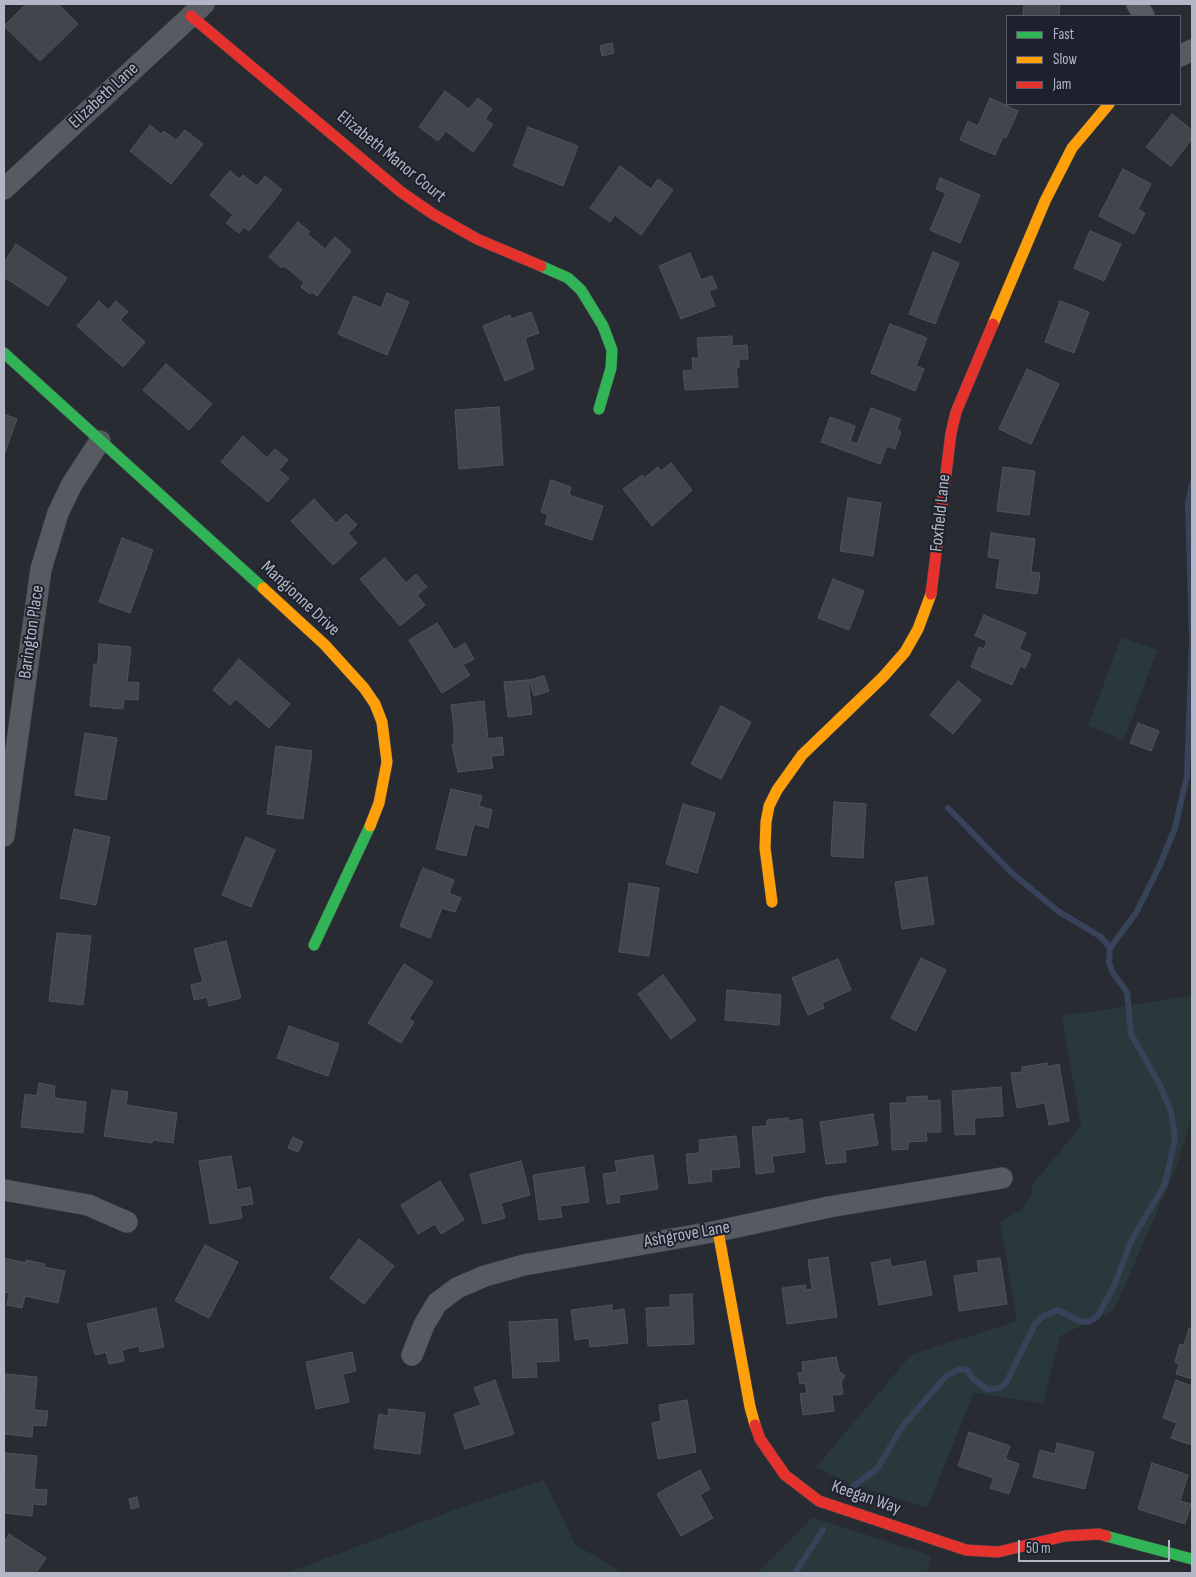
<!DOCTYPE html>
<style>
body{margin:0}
#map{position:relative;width:1196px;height:1577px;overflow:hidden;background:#282b32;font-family:"Sofia Sans Condensed",sans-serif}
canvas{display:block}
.frame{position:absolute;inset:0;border:5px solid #b1b7c4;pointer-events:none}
.legend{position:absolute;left:1006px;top:15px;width:175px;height:90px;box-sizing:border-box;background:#1c212d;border:1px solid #585d69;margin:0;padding:6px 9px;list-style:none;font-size:15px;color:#b1b7c4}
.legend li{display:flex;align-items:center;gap:10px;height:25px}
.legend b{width:25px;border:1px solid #585d69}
.scale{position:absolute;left:1018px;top:1540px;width:152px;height:22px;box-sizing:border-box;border:2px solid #b1b7c4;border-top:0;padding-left:6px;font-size:15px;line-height:18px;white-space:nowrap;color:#b1b7c4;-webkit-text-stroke:4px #1c212d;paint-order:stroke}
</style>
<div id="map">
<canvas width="1196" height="1577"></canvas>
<div class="frame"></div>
<ul class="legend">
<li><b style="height:6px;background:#30b455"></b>Fast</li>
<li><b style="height:6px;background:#ff9f0a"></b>Slow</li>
<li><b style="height:6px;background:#e5322d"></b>Jam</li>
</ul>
<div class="scale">50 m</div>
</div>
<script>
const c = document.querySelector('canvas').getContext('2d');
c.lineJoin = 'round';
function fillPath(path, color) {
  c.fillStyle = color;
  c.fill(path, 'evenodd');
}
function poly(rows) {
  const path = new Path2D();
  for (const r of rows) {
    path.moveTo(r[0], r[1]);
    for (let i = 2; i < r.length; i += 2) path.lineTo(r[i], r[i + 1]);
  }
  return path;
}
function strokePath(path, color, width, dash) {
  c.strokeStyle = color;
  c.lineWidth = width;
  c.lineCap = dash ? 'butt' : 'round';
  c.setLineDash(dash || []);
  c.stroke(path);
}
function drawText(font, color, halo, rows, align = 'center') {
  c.font = font + ' "Sofia Sans Condensed",sans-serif';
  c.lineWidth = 4;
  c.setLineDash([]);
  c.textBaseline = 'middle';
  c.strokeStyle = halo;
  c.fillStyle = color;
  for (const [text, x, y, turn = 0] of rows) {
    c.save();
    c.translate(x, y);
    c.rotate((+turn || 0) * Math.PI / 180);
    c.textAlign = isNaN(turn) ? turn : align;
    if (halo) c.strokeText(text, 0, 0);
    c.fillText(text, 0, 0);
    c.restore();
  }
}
const green = poly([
 [1121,637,1157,650,1124,740,1088,726],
 [1192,996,1192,1116,1176,1168,1114,1310,1060,1336,1043,1403,974,1393,927,1508,849,1483,816,1467,911,1355,1017,1321,1000,1221,1021,1211,1031,1196,1033,1184,1081,1126,1062,1016],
 [544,1480,575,1544,623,1573,287,1573,470,1504],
 [812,1517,931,1556,927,1573,757,1573]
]);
const stream = poly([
 [948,808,1013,874,1058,911,1101,937,1110,948],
 [852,1487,877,1469,902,1427,946,1376,960,1369,968,1370,973,1379,987,1389,1000,1388,1006,1383,1035,1324,1043,1316,1058,1310,1079,1321,1089,1322,1097,1317,1114,1286,1131,1241,1165,1184,1175,1138,1171,1112,1160,1085,1131,1034,1127,992,1113,973,1109,962,1110,948,1136,913,1159,867,1175,828,1187,776,1192,640,1188,503,1192,484],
 [795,1573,823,1530]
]);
const building = poly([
 [26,4,58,4,78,24,40,61,4,26,26,4],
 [1024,4,1060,4,1059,16,1023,16,1024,4],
 [612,43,614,53,602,56,600,46,612,43],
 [445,91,469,109,478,98,492,109,485,119,493,124,473,152,446,131,438,141,419,127,445,91],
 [990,98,1018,111,1006,138,1003,137,995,155,960,140,968,121,978,126,990,98],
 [1172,114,1192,130,1192,139,1171,166,1146,147,1172,114],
 [150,125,161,134,164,131,176,140,185,130,203,144,171,184,130,151,150,125],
 [528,127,578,146,563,186,513,166,528,127],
 [620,166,651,189,658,179,673,190,641,235,615,215,610,222,590,208,620,166],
 [1123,169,1151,184,1138,209,1145,213,1134,234,1099,216,1123,169],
 [230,171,239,179,243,175,257,186,265,176,282,190,249,231,244,227,239,233,226,223,233,215,210,195,230,171],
 [940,178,980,195,960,243,930,230,946,193,936,189,940,178],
 [298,222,310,232,307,234,325,249,335,237,351,251,317,296,312,292,310,294,301,287,304,282,284,266,282,268,269,257,298,222],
 [1090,231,1121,244,1104,281,1074,268,1090,231],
 [16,244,67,278,48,306,4,277,4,263,16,244],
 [933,252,959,263,935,324,909,314,933,252],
 [690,253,701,280,712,276,717,288,709,291,715,306,681,319,659,266,690,253],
 [387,293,409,302,387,355,338,334,354,296,381,308,387,293],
 [99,301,108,310,116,301,128,312,120,320,145,342,123,367,77,326,99,301],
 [1060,301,1089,312,1074,353,1045,342,1060,301],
 [531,312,539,333,525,338,534,369,505,381,483,326,510,315,511,319,531,312],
 [890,324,927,338,916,366,924,369,915,391,871,373,890,324],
 [732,336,732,346,747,345,748,359,739,359,739,368,736,368,738,387,685,390,683,371,693,370,692,358,699,358,697,338,732,336],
 [166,364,212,404,189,430,143,390,166,364],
 [1027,369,1059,384,1031,444,999,429,1027,369],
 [499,407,503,465,459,469,455,410,499,407],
 [871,408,901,419,897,428,901,432,895,449,887,446,880,464,821,442,830,417,855,426,850,441,857,444,871,408],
 [4,414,17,419,4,455,4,414],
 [243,436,267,458,275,449,288,460,279,470,289,478,268,502,221,462,243,436],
 [671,463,692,490,652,526,623,489,642,475,644,478,658,467,661,471,671,463],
 [1003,467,1035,471,1029,515,997,511,1003,467],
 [551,480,571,487,569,495,603,506,592,540,545,524,548,515,541,512,551,480],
 [848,498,881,503,873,556,840,551,848,498],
 [314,499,336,523,346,514,357,525,348,533,357,543,333,565,291,521,314,499],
 [991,533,1035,539,1031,572,1040,573,1037,594,996,588,1000,559,988,557,991,533],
 [122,538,153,550,130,613,99,602,122,538],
 [385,558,406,583,416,574,427,587,417,595,425,605,400,626,360,579,385,558],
 [833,579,864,591,849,630,818,618,833,579],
 [984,615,1026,633,1019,649,1031,654,1025,668,1020,666,1012,685,971,667,979,647,984,649,987,641,975,636,984,615],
 [437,623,454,650,465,643,474,659,463,665,470,675,442,693,409,640,437,623],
 [99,644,131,647,127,682,139,683,138,700,124,699,123,709,90,706,94,664,98,664,99,644],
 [239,659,290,704,269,728,236,699,230,705,213,690,239,659],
 [544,676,549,691,534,696,529,680,544,676],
 [528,680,532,714,508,717,504,682,528,680],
 [958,681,981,700,953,734,930,715,958,681],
 [484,701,488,739,502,737,504,755,491,756,493,768,458,772,452,745,454,745,454,728,451,705,484,701],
 [721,706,751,722,721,779,691,764,721,706],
 [1138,723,1159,731,1151,751,1130,743,1138,723],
 [85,733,117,738,106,800,75,795,85,733],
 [276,746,312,751,303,819,267,814,276,746],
 [451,789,482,796,479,806,492,810,488,828,474,824,466,856,436,849,451,789],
 [834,802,866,804,863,858,831,856,834,802],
 [683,804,715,813,697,873,666,864,683,804],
 [74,829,110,837,96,905,60,898,74,829],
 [246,837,275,850,251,907,222,895,246,837],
 [423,868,454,880,449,893,461,898,455,912,442,908,430,938,400,926,423,868],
 [927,877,934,924,902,929,895,882,927,877],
 [629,883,659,888,649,956,619,952,629,883],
 [57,933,91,936,83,1005,49,1001,57,933],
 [226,941,241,998,209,1006,207,997,194,1000,191,985,203,982,194,949,226,941],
 [921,958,946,970,916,1031,891,1018,921,958],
 [838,959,851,990,822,1003,824,1008,808,1015,792,978,838,959],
 [404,964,433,982,409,1019,414,1022,401,1043,368,1023,404,964],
 [663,975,696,1020,671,1039,638,994,663,975],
 [727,990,781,995,779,1025,725,1020,727,990],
 [289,1026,339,1044,328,1076,277,1058,289,1026],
 [1047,1063,1047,1067,1059,1064,1069,1121,1049,1125,1045,1103,1017,1108,1011,1073,1022,1072,1022,1067,1047,1063],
 [39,1083,55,1086,54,1098,86,1102,83,1133,21,1127,25,1094,37,1096,39,1083],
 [1001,1087,1003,1116,974,1118,975,1134,955,1135,952,1091,1001,1087],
 [112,1090,128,1092,126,1105,177,1113,173,1143,153,1140,152,1143,104,1136,112,1090],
 [927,1096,927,1101,940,1100,941,1132,926,1132,927,1141,908,1142,908,1149,892,1150,890,1103,907,1103,907,1097,927,1096],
 [873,1114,878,1145,845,1150,846,1162,826,1164,820,1122,873,1114],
 [788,1118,788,1121,802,1119,805,1152,772,1156,774,1172,756,1174,752,1127,767,1126,767,1120,788,1118],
 [736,1136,740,1167,711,1170,712,1181,689,1184,686,1154,700,1153,699,1140,736,1136],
 [293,1137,303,1142,298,1152,288,1148,293,1137],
 [653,1155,658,1189,619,1195,620,1202,607,1204,603,1174,617,1172,615,1161,653,1155],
 [231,1156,237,1190,250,1187,253,1204,240,1206,242,1218,210,1224,199,1161,231,1156],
 [521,1161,530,1195,501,1203,505,1218,483,1224,470,1174,521,1161],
 [584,1167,589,1202,560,1206,562,1217,539,1220,533,1175,584,1167],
 [440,1181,464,1220,441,1234,435,1224,418,1234,401,1205,440,1181],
 [359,1239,394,1266,364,1304,330,1278,359,1239],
 [205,1245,238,1262,209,1318,175,1301,205,1245],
 [828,1257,837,1317,787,1324,782,1288,806,1285,805,1290,812,1289,808,1260,828,1257],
 [4,1258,26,1263,26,1260,45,1264,44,1267,65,1271,58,1303,25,1296,22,1308,7,1305,9,1293,4,1292,4,1258],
 [1000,1258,1007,1304,959,1311,954,1276,979,1272,977,1261,1000,1258],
 [890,1259,891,1267,925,1261,932,1295,879,1305,871,1263,890,1259],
 [692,1294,694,1344,648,1346,646,1308,670,1307,670,1295,692,1294],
 [612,1305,612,1311,624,1309,628,1343,590,1347,589,1338,575,1340,571,1310,612,1305],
 [156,1308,164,1347,140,1352,139,1346,122,1350,124,1361,109,1364,106,1352,95,1355,87,1324,156,1308],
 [557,1319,559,1361,536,1362,537,1377,513,1378,509,1322,557,1319],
 [1189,1328,1192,1329,1192,1379,1176,1374,1179,1364,1175,1362,1180,1344,1184,1345,1189,1328],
 [352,1352,356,1371,343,1374,349,1402,316,1409,306,1362,352,1352],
 [836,1357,839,1371,845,1376,841,1382,843,1394,832,1395,834,1411,803,1415,800,1394,807,1393,805,1383,800,1384,798,1373,803,1372,802,1362,836,1357],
 [5,1374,37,1377,34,1410,48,1411,46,1426,33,1425,32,1437,4,1434,5,1374],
 [495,1380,514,1434,465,1449,454,1414,481,1405,474,1388,495,1380],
 [1176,1380,1192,1386,1192,1445,1171,1438,1177,1423,1163,1418,1176,1380],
 [687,1400,696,1452,658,1459,652,1423,661,1421,659,1405,687,1400],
 [389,1409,425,1413,420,1454,374,1448,379,1414,388,1416,389,1409],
 [969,1432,1010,1446,1005,1459,1019,1464,1009,1494,990,1488,994,1478,958,1466,969,1432],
 [1057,1443,1094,1452,1085,1489,1033,1477,1040,1450,1055,1454,1057,1443],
 [5,1453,37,1456,34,1489,47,1490,46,1505,33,1504,32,1516,4,1513,5,1453],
 [1152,1463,1188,1475,1180,1501,1191,1504,1185,1524,1138,1509,1152,1463],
 [700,1470,710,1489,700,1495,713,1518,681,1536,657,1494,700,1470],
 [137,1497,139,1507,131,1509,129,1499,137,1497],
 [9,1534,46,1558,36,1573,4,1573,4,1542,9,1534]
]);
const street = poly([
 [1137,4,1144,16],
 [1180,56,1192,50],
 [4,189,204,4],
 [4,836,41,569,58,513,72,484,100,441],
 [4,1190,88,1205,127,1222],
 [412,1355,424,1325,437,1303,457,1288,485,1276,524,1265,718,1231,829,1207,1002,1178]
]);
const fast = poly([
 [541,266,568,278,581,290,603,326,612,350,611,368,599,409],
 [4,353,263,588],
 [314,945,370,826],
 [1106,1536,1192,1559]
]);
const slow = poly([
 [993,324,1045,201,1072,148,1109,104],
 [263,588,325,645,364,688,375,704,382,722,387,762,379,803,370,826],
 [772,902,765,848,766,822,769,806,777,790,802,755,883,677,905,652,918,629,931,594],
 [718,1231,750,1407,755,1425]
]);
const jam = poly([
 [191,16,401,192,433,214,477,239,541,266],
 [931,594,951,433,956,412,993,324],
 [755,1425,760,1439,785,1475,819,1501,966,1550,998,1552,1065,1536,1099,1534,1106,1536]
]);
const streetNames = [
 ["Elizabeth Lane",104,96,-43],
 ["Elizabeth Manor Court",391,157,39],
 ["Foxfield Lane",941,513,-84],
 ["Mangionne Drive",300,599,43],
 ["Barington Place",32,632,-82],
 ["Ashgrove Lane",687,1235,-10],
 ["Keegan Way",866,1498,19]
];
fillPath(green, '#29383b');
strokePath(stream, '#38435b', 6);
fillPath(building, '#42454b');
strokePath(building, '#50535a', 1);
strokePath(street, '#44464b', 22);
strokePath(fast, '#44464b', 12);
strokePath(slow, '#44464b', 12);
strokePath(jam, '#44464b', 12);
strokePath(street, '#585a61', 21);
strokePath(fast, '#30b455', 11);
strokePath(slow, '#ff9f0a', 11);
strokePath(jam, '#e5322d', 11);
drawText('18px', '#b1b7c4', '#1c212d', streetNames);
</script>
